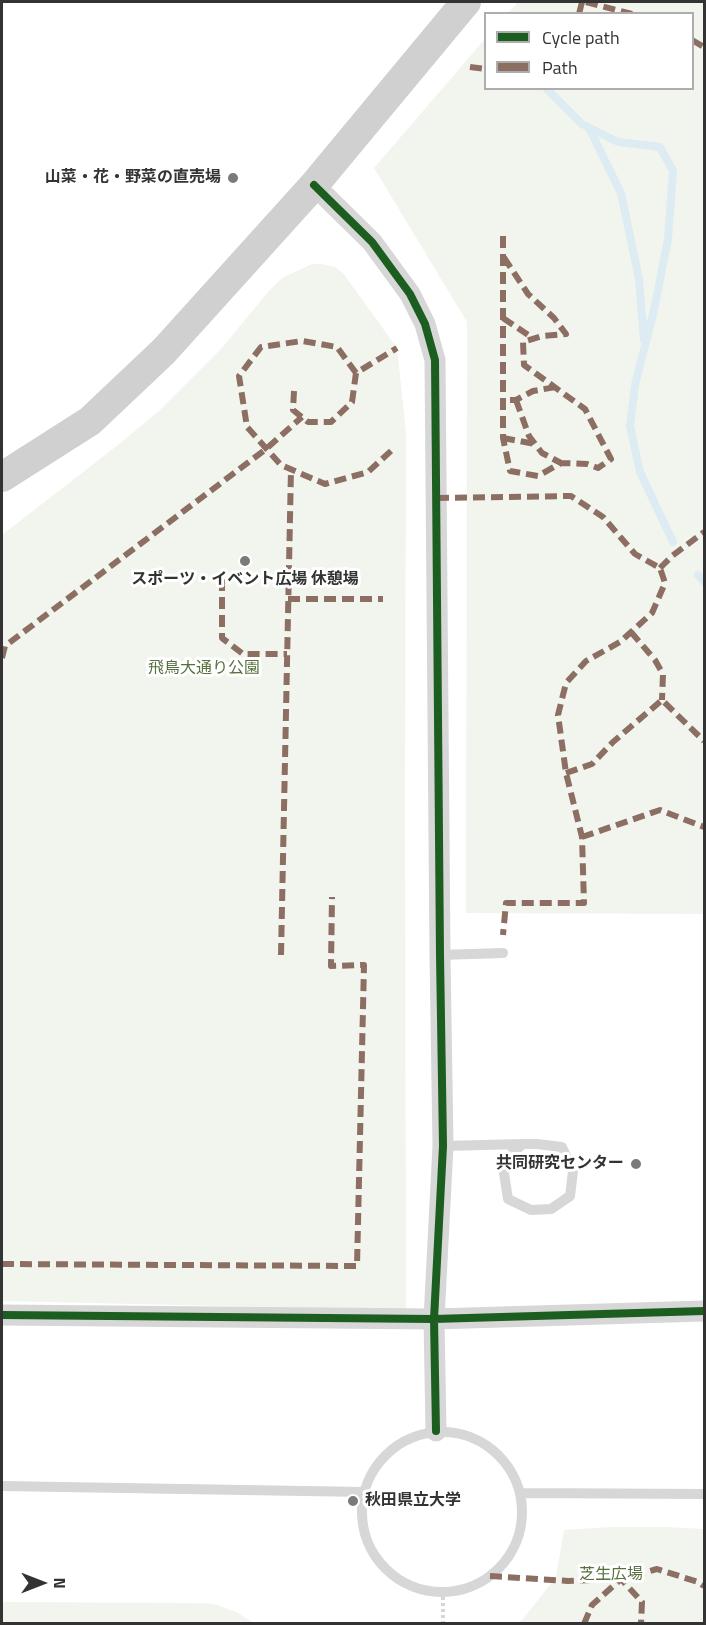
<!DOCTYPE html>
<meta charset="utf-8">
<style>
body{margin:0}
#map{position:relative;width:706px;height:1625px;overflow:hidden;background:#fff;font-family:"Titillium Web",sans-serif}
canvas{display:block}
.frame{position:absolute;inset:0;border:3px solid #333;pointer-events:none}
.legend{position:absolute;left:484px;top:12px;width:210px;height:78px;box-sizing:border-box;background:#fff;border:2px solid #adadad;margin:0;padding:8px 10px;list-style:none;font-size:18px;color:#333}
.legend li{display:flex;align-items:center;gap:12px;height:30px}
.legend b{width:30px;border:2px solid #adadad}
.north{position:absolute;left:12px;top:1553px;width:60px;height:60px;-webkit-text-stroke:4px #fff;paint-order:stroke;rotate:90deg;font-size:16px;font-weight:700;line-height:24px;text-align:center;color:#333}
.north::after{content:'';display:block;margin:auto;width:21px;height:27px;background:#333;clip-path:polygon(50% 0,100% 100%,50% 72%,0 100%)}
</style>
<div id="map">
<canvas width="706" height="1625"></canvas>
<div class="frame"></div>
<ul class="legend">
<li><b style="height:8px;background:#1b5e20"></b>Cycle path</li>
<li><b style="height:8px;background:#8d6e63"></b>Path</li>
</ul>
<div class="north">N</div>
</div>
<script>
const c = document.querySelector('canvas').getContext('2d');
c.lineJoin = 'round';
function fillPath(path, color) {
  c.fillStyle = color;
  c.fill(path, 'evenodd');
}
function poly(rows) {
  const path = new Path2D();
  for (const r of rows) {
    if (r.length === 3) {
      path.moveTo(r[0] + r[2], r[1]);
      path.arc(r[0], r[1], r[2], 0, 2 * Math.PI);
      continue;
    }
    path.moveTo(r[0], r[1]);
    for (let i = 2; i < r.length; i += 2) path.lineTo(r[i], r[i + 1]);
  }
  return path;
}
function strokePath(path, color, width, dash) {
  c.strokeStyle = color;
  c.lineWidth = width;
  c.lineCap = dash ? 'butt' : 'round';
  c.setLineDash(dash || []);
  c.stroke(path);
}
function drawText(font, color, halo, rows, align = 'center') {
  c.font = font + ' "Titillium Web","Noto Sans JP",sans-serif';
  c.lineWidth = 6;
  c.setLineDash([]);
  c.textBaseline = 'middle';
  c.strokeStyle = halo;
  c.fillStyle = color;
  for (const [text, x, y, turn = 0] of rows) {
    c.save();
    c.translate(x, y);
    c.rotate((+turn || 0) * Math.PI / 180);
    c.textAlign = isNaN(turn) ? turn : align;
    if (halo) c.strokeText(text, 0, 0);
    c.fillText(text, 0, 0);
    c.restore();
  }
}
const green = poly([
 [518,2,704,2,704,914,466,913,467,322,374,168,485,39,486,88,692,88,692,14,508,13],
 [312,264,321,264,335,267,343,273,397,348,406,432,405,798,406,1310,2,1301,2,535,118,445,159,411,221,349,269,291,282,278],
 [611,1527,667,1527,704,1529,704,1623,517,1623,523,1619,556,1577,564,1530],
 [2,1602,205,1603,217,1605,236,1612,254,1623,2,1623]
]);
const stream = poly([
 [546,88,582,124,618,142,660,147,673,171,668,239,654,310,635,385,630,426,640,472,673,542],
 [589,128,621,193,639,279,644,340],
 [698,575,704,582]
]);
const path = poly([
 [443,1624,443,1593]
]);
const lane = poly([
 [440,955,503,953],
 [443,1146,523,1144,537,1144,562,1147,573,1171,570,1196,551,1209,531,1210,508,1199,504,1173,509,1156,523,1144],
 [442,1512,80],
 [2,1486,365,1492],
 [521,1493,704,1494]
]);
const street = poly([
 [314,185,372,242,410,294,425,324,435,360,440,955,443,1146,434,1319,436,1431],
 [2,1315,434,1319,704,1311]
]);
const secondary = poly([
 [2,477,90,421,164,351,314,185,466,2]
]);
const quiet = poly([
 [586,2,632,14],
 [579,14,582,2],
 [692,40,704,47],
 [470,67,486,69],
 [503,236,503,438,510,471,538,476,561,463,587,464,598,468,611,459,585,409,524,365,523,342,542,336,566,334,554,318,528,294,503,256],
 [503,318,534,339],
 [356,373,337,347,302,341,261,347,239,376,247,427,281,465,325,484,368,472,392,450],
 [294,391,293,410,308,422,331,422,352,402,356,373,397,348],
 [510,400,516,400,533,391,556,387],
 [516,400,529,436,542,453,561,463],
 [503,438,535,444],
 [437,498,571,496,603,517,635,554,660,568,665,583,652,613,620,642,586,661,566,683,558,715,566,773,582,837,584,903,506,903,503,935],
 [660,568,672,556,704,532],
 [222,579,222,638,243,654,287,654],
 [288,599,383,599],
 [631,632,655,660,663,674,662,700],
 [2,658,5,646,266,449,302,417],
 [566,773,592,764,613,742,662,700,704,741],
 [582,837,660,810,704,827],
 [281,955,291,469],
 [2,1264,357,1266,364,965,331,966,332,897],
 [490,1576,568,1581,621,1579,642,1602,641,1624],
 [584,1624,592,1605,621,1579,657,1569,698,1582,704,1586]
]);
const cycleway = poly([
 [314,185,372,242,410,294,425,324,435,360,440,955,443,1146,434,1319,436,1431],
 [2,1315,434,1319,704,1311]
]);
const markers = [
 [233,178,6,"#7a7a7a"],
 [245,561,6,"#7a7a7a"],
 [636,1164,6,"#7a7a7a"],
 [353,1501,6,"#7a7a7a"]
];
const poiNames = [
 ["山菜・花・野菜の直売場",221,178],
 ["スポーツ・イベント広場 休憩場",245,580,"center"],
 ["共同研究センター",624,1164],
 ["秋田県立大学",365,1501,"left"]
];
const parkNames = [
 ["飛鳥大通り公園",204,669],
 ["芝生広場",611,1575]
];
fillPath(green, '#f1f5ed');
strokePath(stream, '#ddebf3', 8);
strokePath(path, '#d6d6d6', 4, [3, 3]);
strokePath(lane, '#d7d7d7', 10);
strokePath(street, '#d7d7d7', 21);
strokePath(secondary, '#d0d0d0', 30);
strokePath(quiet, '#8d6e63', 6, [12, 6]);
strokePath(cycleway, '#1b5e20', 8);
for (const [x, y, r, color] of markers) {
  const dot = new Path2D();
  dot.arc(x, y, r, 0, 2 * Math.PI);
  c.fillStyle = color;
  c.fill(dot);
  strokePath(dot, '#fff', 2);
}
drawText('bold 16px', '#333', '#fff', poiNames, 'right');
drawText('16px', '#56703f', '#fff', parkNames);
</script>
